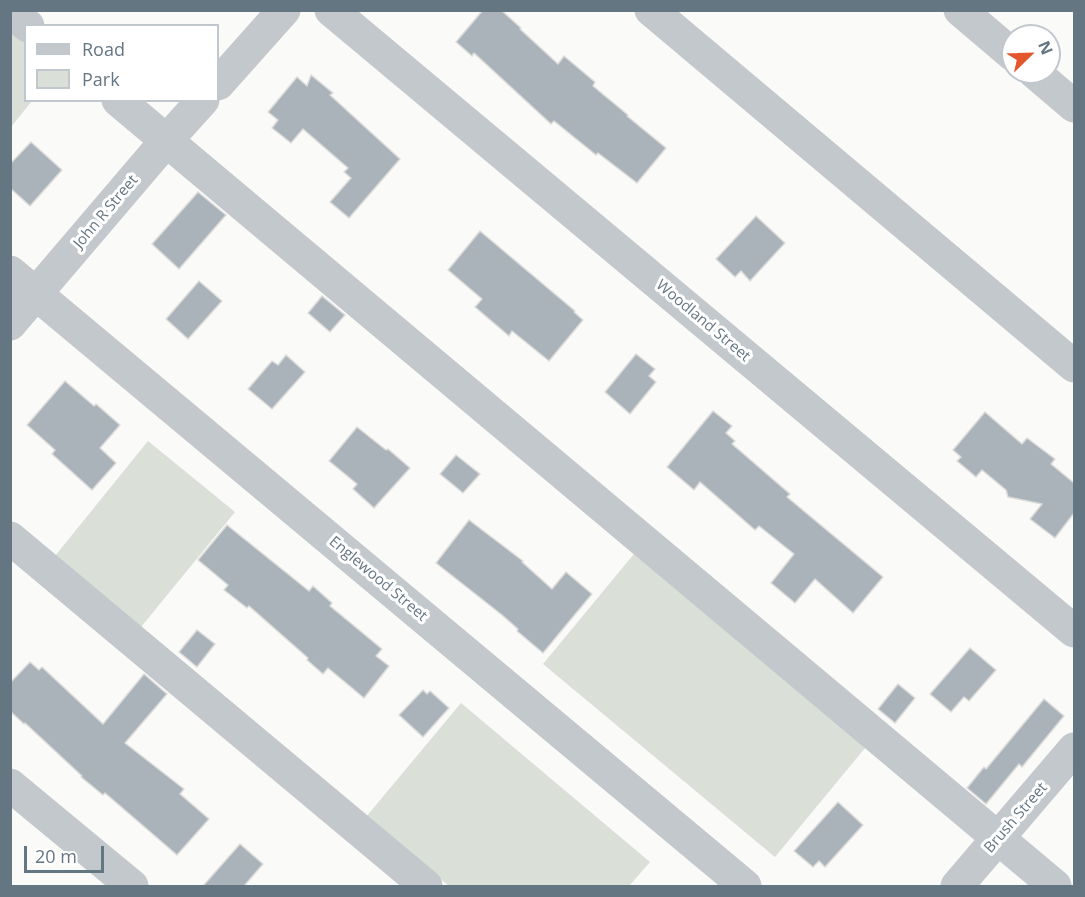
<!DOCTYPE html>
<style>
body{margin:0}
#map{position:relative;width:1085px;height:897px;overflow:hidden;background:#fafaf8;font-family:"Open Sans",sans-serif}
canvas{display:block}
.frame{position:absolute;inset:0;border:12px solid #657683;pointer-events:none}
.legend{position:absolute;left:24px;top:24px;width:195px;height:78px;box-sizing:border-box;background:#fff;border:2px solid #c1c8cd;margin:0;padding:8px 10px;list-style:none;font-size:18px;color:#657683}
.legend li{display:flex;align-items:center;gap:12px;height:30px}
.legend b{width:30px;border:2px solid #c1c8cd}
.north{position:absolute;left:1001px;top:24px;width:60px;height:60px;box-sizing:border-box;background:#fff;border:2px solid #c1c8cd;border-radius:50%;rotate:67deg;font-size:16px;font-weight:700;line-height:24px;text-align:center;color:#657683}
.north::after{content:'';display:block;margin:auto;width:21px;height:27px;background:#e4572e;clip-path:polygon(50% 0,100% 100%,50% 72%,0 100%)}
.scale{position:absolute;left:24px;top:846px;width:80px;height:27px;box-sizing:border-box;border:3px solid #657683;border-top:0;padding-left:8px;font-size:18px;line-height:21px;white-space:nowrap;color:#657683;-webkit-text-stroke:4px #fff;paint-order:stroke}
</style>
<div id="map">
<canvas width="1085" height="897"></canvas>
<div class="frame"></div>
<ul class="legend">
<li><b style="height:8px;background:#c3c8cc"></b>Road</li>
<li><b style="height:16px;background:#dadfd7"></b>Park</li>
</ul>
<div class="north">N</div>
<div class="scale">20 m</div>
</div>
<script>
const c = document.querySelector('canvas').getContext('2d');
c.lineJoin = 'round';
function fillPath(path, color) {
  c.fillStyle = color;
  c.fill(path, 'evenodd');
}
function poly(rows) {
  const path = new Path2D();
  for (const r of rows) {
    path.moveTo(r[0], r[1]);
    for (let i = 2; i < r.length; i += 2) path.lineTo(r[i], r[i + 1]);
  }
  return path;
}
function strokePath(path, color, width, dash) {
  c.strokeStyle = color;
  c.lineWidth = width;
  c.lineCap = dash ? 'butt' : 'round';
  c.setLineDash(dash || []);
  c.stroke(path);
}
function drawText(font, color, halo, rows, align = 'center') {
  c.font = font + ' "Open Sans",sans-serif';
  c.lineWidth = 6;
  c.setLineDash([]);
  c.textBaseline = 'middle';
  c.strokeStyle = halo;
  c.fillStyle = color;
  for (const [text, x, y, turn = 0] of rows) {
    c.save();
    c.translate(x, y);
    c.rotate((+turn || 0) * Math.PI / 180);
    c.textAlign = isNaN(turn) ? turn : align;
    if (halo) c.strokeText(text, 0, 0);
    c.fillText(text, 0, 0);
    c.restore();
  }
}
const green = poly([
 [10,24,25,37,26,100,32,101,11,127],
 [148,441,235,512,141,627,55,556],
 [638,549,870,742,775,857,543,664],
 [461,703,650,862,629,886,449,886,366,817]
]);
const building = poly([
 [483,10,501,10,521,28,520,29,558,64,564,56,595,82,593,86,628,115,627,116,666,148,637,183,598,153,596,155,554,121,551,124,474,53,472,56,456,42,483,10],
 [311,75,333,93,330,95,400,159,349,218,330,202,351,178,344,172,348,168,303,129,291,143,272,128,278,120,268,112,297,77,307,86,311,75],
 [31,142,62,170,30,206,10,188,10,164,31,142],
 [198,192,226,215,179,269,152,244,198,192],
 [756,216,785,243,750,281,741,271,735,277,716,259,756,216],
 [480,231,575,311,574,312,583,320,549,361,512,331,509,336,475,307,482,299,448,270,480,231],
 [199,281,222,301,188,339,166,319,199,281],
 [322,296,345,315,330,332,308,313,322,296],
 [636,354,655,369,649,376,656,382,630,414,605,392,636,354],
 [286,355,305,372,272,409,248,389,272,361,278,365,286,355],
 [65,381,94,406,96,404,120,425,100,448,116,463,92,490,52,454,55,450,27,425,65,381],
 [713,411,732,426,726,433,735,441,732,444,790,494,787,497,883,577,853,613,815,579,795,603,771,583,794,554,759,526,755,530,700,482,694,490,667,467,713,411],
 [985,412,1022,444,1027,438,1055,459,1051,464,1074,483,1074,513,1055,538,1030,519,1042,504,1008,497,1006,490,982,470,976,477,957,461,961,457,953,450,985,412],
 [357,427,386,450,388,449,410,468,374,508,353,489,357,484,329,461,357,427],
 [456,455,480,474,463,493,440,474,456,455],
 [469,520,523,561,522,562,552,589,566,572,592,594,543,653,517,631,518,629,502,615,436,563,469,520],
 [227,525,309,591,313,586,332,603,330,606,382,649,376,656,389,666,364,698,328,668,323,674,307,660,308,658,249,606,247,608,224,590,228,585,198,560,227,525],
 [197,630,215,644,197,667,179,652,197,630],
 [970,648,996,670,969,701,964,697,951,712,930,694,970,648],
 [30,662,39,670,42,667,103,724,144,674,167,694,125,743,184,789,180,794,209,819,177,855,105,793,103,795,81,777,82,776,25,723,24,724,10,711,10,683,30,662],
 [898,684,915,698,895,723,878,709,898,684],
 [423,690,427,694,430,691,449,708,423,737,399,715,423,690],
 [1044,699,1064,716,1022,767,1019,764,986,804,967,788,984,767,986,769,1044,699],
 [838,802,863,825,825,867,819,861,813,867,794,851,838,802],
 [240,844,263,864,244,886,203,886,240,844]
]);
const minor = poly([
 [331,10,1074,631],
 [651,10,1074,366],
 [960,10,1013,55],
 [10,11,28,26],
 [1034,72,1074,106],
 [218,84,284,10],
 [118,100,1055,886],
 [10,272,745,886],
 [10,324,166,141,203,100],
 [10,538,426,886],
 [10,785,132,886],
 [957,886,1074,749]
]);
const streetNames = [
 ["John R Street",106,212,-50],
 ["Woodland Street",703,321,40],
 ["Englewood Street",378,579,40],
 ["Brush Street",1016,818,-49]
];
fillPath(green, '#dadfd7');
fillPath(building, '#aab3b9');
strokePath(building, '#dcdcda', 1.5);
strokePath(minor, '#c3c8cc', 33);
drawText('15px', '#657683', '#fff', streetNames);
</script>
